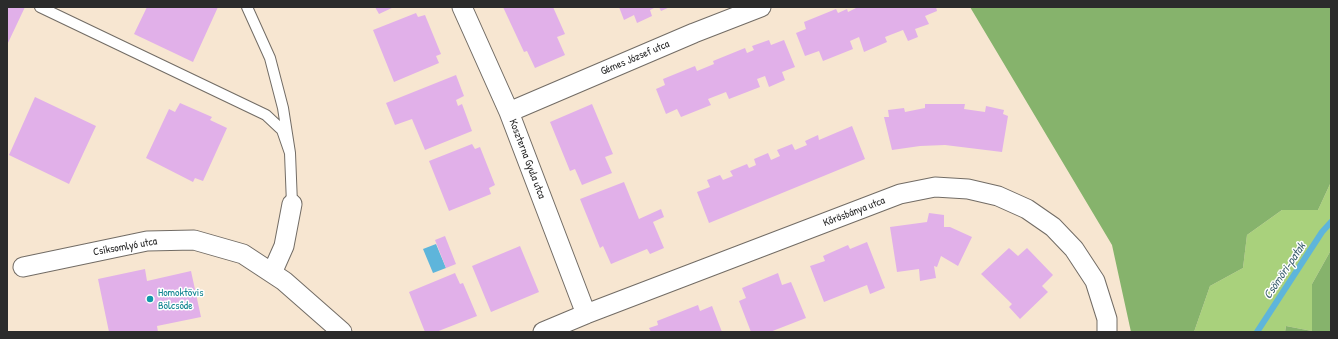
<!DOCTYPE html>
<meta charset="utf-8">
<style>
body{margin:0}
#map{position:relative;width:1338px;height:339px;overflow:hidden;background:#f7e6d1;font-family:"Patrick Hand",sans-serif}
canvas{display:block}
.frame{position:absolute;inset:0;border:8px solid #2b2b2b;pointer-events:none}
</style>
<div id="map">
<canvas width="1338" height="339"></canvas>
<div class="frame"></div>
</div>
<script>
const c = document.querySelector('canvas').getContext('2d');
c.lineJoin = 'round';
function fillPath(path, color) {
  c.fillStyle = color;
  c.fill(path, 'evenodd');
}
function poly(rows) {
  const path = new Path2D();
  for (const r of rows) {
    path.moveTo(r[0], r[1]);
    for (let i = 2; i < r.length; i += 2) path.lineTo(r[i], r[i + 1]);
  }
  return path;
}
function strokePath(path, color, width, dash) {
  c.strokeStyle = color;
  c.lineWidth = width;
  c.lineCap = dash ? 'butt' : 'round';
  c.setLineDash(dash || []);
  c.stroke(path);
}
function drawText(font, color, halo, rows, align = 'center') {
  c.font = font + ' "Patrick Hand",sans-serif';
  c.lineWidth = 3;
  c.setLineDash([]);
  c.textBaseline = 'middle';
  c.strokeStyle = halo;
  c.fillStyle = color;
  for (const [text, x, y, turn = 0] of rows) {
    c.save();
    c.translate(x, y);
    c.rotate((+turn || 0) * Math.PI / 180);
    c.textAlign = isNaN(turn) ? turn : align;
    if (halo) c.strokeText(text, 0, 0);
    c.fillText(text, 0, 0);
    c.restore();
  }
}
const green = poly([
 [1331,182,1331,250,1312,284,1312,331,1286,326,1285,332,1194,332,1210,286,1243,268,1247,235,1282,210,1318,210]
]);
const forest = poly([
 [970,7,1331,7,1331,182,1318,210,1282,210,1247,235,1243,268,1210,286,1194,332,1131,332,1112,245],
 [1331,250,1331,332,1285,332,1286,326,1312,331,1312,284]
]);
const water = poly([
 [436,244,446,268,433,273,423,249]
]);
const stream = poly([
 [1257,332,1322,232,1331,222]
]);
const building = poly([
 [7,7,25,7,7,45],
 [147,7,218,7,193,62,134,34],
 [375,7,394,7,379,14],
 [503,7,553,7,565,34,557,37,565,55,535,68,527,51,524,52],
 [619,7,656,7,650,10,652,16,637,23,634,15,624,20],
 [659,7,670,7,661,11],
 [858,7,936,7,937,11,925,16,929,24,915,29,918,37,908,41,903,30,885,37,887,42,864,52,859,37,850,41,853,49,823,61,819,51,805,56,796,33,806,29,804,22,836,9,838,13,847,9,848,12],
 [416,13,418,17,425,15,441,54,436,56,439,63,394,82,373,30],
 [769,40,771,45,784,40,795,67,782,72,785,80,769,87,765,76,757,79,760,87,729,99,726,92,708,99,711,105,681,117,677,109,666,114,656,89,665,85,663,79,695,66,697,71,714,64,713,61,745,48,747,53,754,50,752,46],
 [456,75,464,96,456,100,458,106,462,104,472,131,425,150,412,119,395,125,386,103],
 [35,97,96,126,69,184,9,155],
 [180,103,212,117,210,120,227,128,203,181,195,178,193,182,146,158,169,109,175,112],
 [592,104,613,154,605,157,612,173,582,185,575,169,570,171,550,122],
 [925,104,965,104,964,109,985,112,986,106,1004,110,1003,114,1008,116,1002,152,945,145,920,146,892,150,884,117,889,117,888,110,904,108,905,112,925,108],
 [852,126,865,159,709,223,697,192,710,187,707,180,720,175,723,180,733,176,730,171,747,164,749,168,756,165,754,159,768,153,771,160,780,156,777,150,792,144,795,150,807,145,805,141,818,135,819,140],
 [472,144,475,149,480,147,495,185,489,188,491,194,449,211,429,161],
 [624,182,639,219,661,209,664,217,653,222,664,248,650,254,647,249,611,264,603,246,600,248,580,199],
 [929,213,944,215,944,227,950,227,972,237,958,266,941,256,937,267,934,266,936,278,920,281,919,269,897,272,890,227,927,222],
 [445,236,456,264,446,268,435,240],
 [867,242,885,288,870,294,867,285,824,302,810,266,825,261,823,256,848,245,850,249],
 [520,246,539,292,491,312,472,266],
 [1009,248,1018,256,1027,248,1053,275,1042,286,1048,292,1020,319,1009,307,1012,304,981,274],
 [145,269,147,281,191,271,201,317,157,326,158,332,109,332,98,279],
 [455,273,460,284,463,283,477,316,436,332,425,332,409,292],
 [778,273,782,285,791,282,806,318,770,332,751,332,739,301,746,298,742,288],
 [698,305,700,311,712,306,722,332,651,332,649,328,658,325,657,321]
]);
const lane = poly([
 [40,7,266,115,282,130,290,153],
 [247,7,270,58,283,108,290,153,292,204]
]);
const street = poly([
 [462,7,509,112,586,314],
 [509,112,694,33,761,7],
 [23,267,147,241,194,240,243,254,284,281,342,332],
 [272,273,284,246,292,204],
 [543,332,586,314,900,194,935,187,968,189,998,196,1027,209,1053,227,1074,249,1095,281,1107,319,1107,332]
]);
const markers = [
 [150,299,4,"#0f9aa8"]
];
const streetNames = [
 ["Gémes József utca",635,58,-23],
 ["Koszterna Gyula utca",527,159,69],
 ["Kőrösbánya utca",854,212,-21],
 ["Csíksomlyó utca",125,247,-10]
];
const cultureNames = [
 ["Homoktövis",158,293],
 ["Bölcsőde",158,306]
];
const waterNames = [
 ["Csömöri-patak",1285,271,-56]
];
fillPath(green, '#a9d17c');
fillPath(forest, '#86b36c');
fillPath(water, '#5eb5db');
strokePath(stream, '#5eb5db', 6);
fillPath(building, '#e1b0e9');
strokePath(lane, '#726c65', 12);
strokePath(street, '#726c65', 21);
strokePath(lane, '#fff', 10);
strokePath(street, '#fff', 19);
for (const [x, y, r, color] of markers) {
  const dot = new Path2D();
  dot.arc(x, y, r, 0, 2 * Math.PI);
  c.fillStyle = color;
  c.fill(dot);
  strokePath(dot, '#fff', 1.5);
}
drawText('11px', '#2b2b2b', '#fff', streetNames);
drawText('11px', '#0d838f', '#fff', cultureNames, 'left');
drawText('italic 12px', '#3f6271', '#fff', waterNames);
</script>
